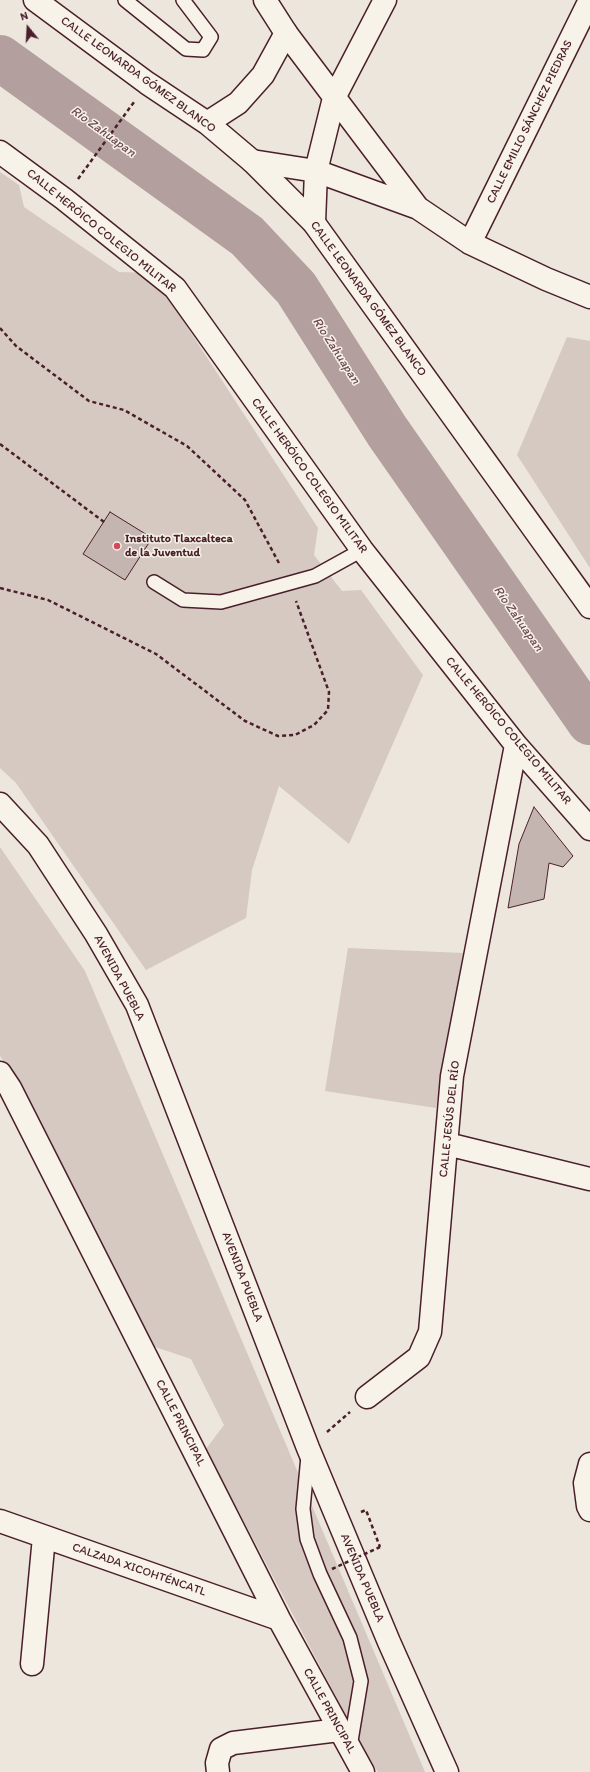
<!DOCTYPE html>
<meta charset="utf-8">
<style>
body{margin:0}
#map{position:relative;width:590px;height:1772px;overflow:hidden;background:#ece6dd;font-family:Itim,sans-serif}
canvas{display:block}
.north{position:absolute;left:8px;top:8px;width:40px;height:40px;-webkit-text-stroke:3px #f7f3e8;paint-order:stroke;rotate:342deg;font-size:11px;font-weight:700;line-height:16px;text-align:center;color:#4a1f2b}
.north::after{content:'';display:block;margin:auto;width:14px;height:18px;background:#4a1f2b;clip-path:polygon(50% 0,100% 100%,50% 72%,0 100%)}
</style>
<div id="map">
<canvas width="590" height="1772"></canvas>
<div class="north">N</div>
</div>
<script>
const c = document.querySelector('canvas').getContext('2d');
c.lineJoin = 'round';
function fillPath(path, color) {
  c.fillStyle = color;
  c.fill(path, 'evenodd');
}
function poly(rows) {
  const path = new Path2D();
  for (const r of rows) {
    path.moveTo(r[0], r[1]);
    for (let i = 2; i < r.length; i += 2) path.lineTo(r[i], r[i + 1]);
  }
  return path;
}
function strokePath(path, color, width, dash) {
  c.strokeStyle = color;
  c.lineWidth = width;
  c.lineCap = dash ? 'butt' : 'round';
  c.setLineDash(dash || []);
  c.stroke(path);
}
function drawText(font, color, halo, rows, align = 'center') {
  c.font = font + ' Itim,sans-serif';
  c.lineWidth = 3;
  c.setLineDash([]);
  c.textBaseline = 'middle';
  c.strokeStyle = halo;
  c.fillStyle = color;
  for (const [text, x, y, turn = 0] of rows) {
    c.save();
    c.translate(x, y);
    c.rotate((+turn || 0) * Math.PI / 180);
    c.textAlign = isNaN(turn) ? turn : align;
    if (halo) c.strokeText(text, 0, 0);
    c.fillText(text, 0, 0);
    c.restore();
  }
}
const green = poly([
 [0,172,19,185,24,207,119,272,152,273,318,528,314,555,342,591,361,590,423,675,349,844,279,786,252,870,246,918,146,970,16,783,0,768],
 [567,337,590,341,590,568,517,455],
 [0,847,85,971,425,1772,378,1772,365,1752,206,1449,224,1425,191,1359,152,1346,16,1079,0,1056],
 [348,948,463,953,436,1108,325,1091]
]);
const river = poly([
 [0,58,247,236,296,288,387,431,590,722]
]);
const building = poly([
 [110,512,152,538,125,580,83,554,110,512],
 [534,807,573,856,563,867,549,863,544,899,508,908,519,844,534,807]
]);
const path = poly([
 [78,179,134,102],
 [0,328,16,346,89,401,124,410,187,446,245,500,280,565],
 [0,444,104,522],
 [0,588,48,600,156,654,245,721,278,736,295,735,314,725,328,710,329,692,296,601],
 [327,1432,350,1412],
 [361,1512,366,1510,380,1547]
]);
const service = poly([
 [125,0,186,49,203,50,211,37,183,0],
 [154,582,183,600,221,602,315,576,362,550],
 [308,1456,303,1509,307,1539,320,1574,350,1638,361,1681,350,1747]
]);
const minor = poly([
 [265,0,286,33,418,208],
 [0,152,64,199,175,288,362,550,516,745,590,829],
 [252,161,316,171,418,208,470,243,546,279,590,297],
 [314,223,316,171,334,98,385,0],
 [470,243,590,0],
 [0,1073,10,1088,279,1619,363,1772],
 [447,1144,590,1179],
 [367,1397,419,1357,430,1332,452,1076,516,745],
 [590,1464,585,1483,588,1506,590,1510],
 [0,1521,279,1619],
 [32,1664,44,1537],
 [218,1772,217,1763,221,1749,233,1743,339,1730]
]);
const tertiary = poly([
 [35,0,147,83,207,123,252,161,314,223,590,607],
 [207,123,238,103,263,75,286,33]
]);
const primary = poly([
 [0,804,38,845,96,934,137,1005,308,1448,389,1642,447,1772]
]);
const pathBridge = poly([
 [332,1569,380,1547]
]);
const markers = [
 [117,546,4,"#d1495b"]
];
const streetNames = [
 ["CALLE LEONARDA GÓMEZ BLANCO",138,75,36],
 ["CALLE EMILIO SÁNCHEZ PIEDRAS",530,122,-64],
 ["CALLE HERÓICO COLEGIO MILITAR",101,231,39],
 ["CALLE LEONARDA GÓMEZ BLANCO",368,299,54],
 ["CALLE HERÓICO COLEGIO MILITAR",309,476,54],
 ["CALLE HERÓICO COLEGIO MILITAR",508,731,50],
 ["AVENIDA PUEBLA",119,978,62],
 ["CALLE JESÚS DEL RÍO",450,1119,-84],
 ["AVENIDA PUEBLA",242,1277,69],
 ["CALLE PRINCIPAL",180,1423,63],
 ["CALZADA XICOHTÉNCATL",139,1570,19],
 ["AVENIDA PUEBLA",362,1578,67],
 ["CALLE PRINCIPAL",329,1711,61]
];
const poiNames = [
 ["Instituto Tlaxcalteca",125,539],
 ["de la Juventud",125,553]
];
const waterNames = [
 ["Río Zahuapan",103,132,36],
 ["Río Zahuapan",336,351,57],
 ["Río Zahuapan",518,619,55]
];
fillPath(green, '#d5c9c2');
strokePath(river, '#b39f9d', 46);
fillPath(building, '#c4b5b0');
strokePath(building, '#4a1f2b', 1);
strokePath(service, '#4a1f2b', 16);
strokePath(minor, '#4a1f2b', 25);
strokePath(tertiary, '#4a1f2b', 25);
strokePath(primary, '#4a1f2b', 25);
strokePath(path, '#4a1f2b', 2.5, [4, 3]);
strokePath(service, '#f7f3e8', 13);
strokePath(minor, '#f7f3e8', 22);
strokePath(tertiary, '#f7f3e8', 22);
strokePath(primary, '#f7f3e8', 22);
strokePath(pathBridge, '#4a1f2b', 2.5, [4, 3]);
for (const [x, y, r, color] of markers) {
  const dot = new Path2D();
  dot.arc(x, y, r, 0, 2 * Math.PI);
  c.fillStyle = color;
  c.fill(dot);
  strokePath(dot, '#f7f3e8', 1.5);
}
drawText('12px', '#4a1f2b', '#f7f3e8', streetNames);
drawText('bold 12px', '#4a1f2b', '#f7f3e8', poiNames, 'left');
drawText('italic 13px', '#6f4c53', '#f7f3e8', waterNames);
</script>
